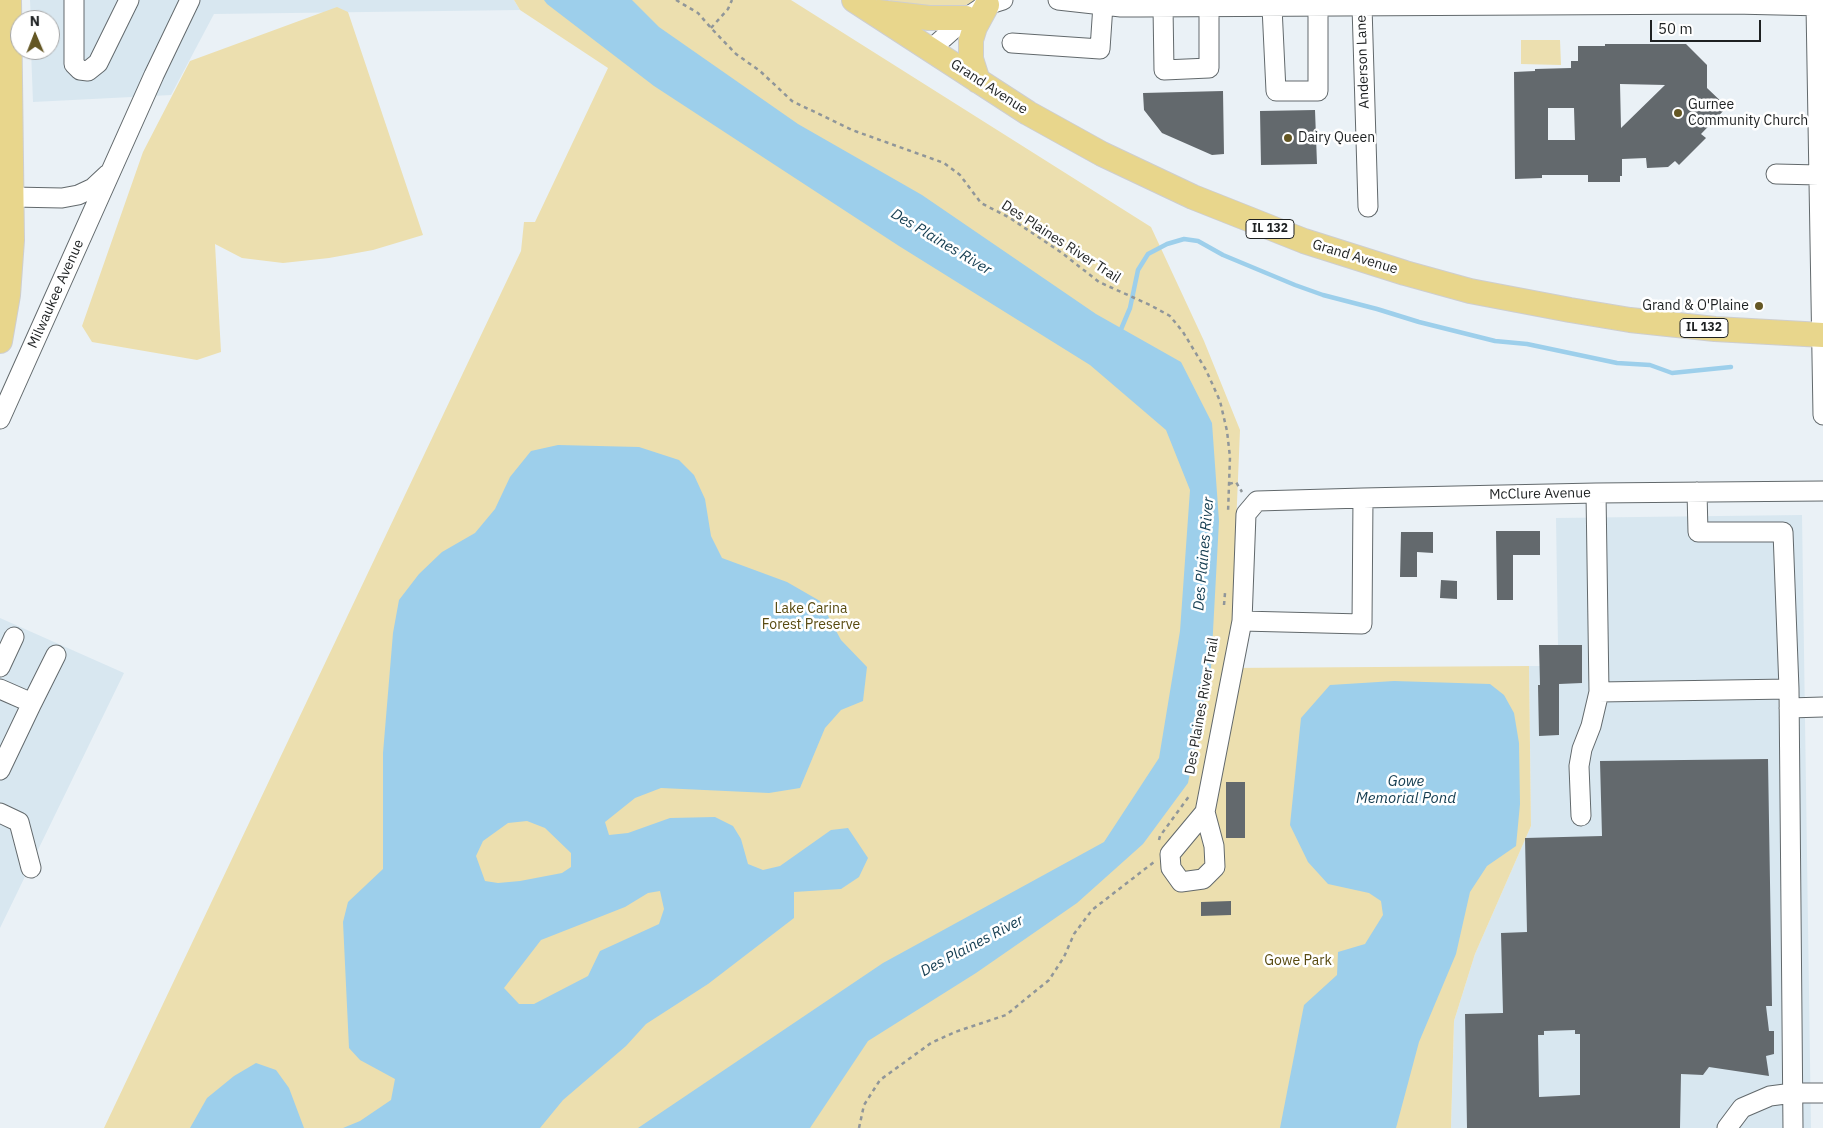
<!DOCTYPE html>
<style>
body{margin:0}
#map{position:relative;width:1823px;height:1128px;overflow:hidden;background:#eaf1f6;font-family:"IBM Plex Sans",sans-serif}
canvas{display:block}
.north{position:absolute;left:10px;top:10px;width:50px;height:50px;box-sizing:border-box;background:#fff;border:1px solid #a5a6a7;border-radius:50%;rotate:359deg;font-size:14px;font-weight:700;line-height:20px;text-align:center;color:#1e2122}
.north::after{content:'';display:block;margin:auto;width:18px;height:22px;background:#645724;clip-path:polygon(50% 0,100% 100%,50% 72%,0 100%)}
.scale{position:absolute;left:1650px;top:20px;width:111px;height:22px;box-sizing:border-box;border:2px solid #1e2122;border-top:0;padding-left:6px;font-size:15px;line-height:18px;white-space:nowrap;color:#1e2122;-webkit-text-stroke:4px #fff;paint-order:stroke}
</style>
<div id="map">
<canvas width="1823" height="1128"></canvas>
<div class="north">N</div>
<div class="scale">50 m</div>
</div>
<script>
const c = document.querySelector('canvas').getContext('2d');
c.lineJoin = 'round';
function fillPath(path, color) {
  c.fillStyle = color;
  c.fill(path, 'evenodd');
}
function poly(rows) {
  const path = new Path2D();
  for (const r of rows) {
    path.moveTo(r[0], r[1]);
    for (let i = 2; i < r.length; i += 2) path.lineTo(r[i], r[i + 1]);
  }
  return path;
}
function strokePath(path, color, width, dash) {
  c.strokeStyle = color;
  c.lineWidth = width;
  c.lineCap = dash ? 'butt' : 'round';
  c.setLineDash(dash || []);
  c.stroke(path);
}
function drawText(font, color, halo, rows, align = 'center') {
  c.font = font + ' "IBM Plex Sans",sans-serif';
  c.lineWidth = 5;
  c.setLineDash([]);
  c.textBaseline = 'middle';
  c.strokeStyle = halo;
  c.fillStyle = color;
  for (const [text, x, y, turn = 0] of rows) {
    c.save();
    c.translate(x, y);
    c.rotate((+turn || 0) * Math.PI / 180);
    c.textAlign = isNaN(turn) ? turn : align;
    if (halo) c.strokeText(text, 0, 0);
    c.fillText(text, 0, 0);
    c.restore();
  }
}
const built = poly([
 [30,0,514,0,520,10,214,14,171,95,33,102,31,50,50,50,50,20,31,20],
 [1802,515,1811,1128,1451,1128,1454,1021,1475,954,1531,826,1529,666,1540,666,1539,645,1558,645,1556,518],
 [0,618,124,673,0,928]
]);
const green = poly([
 [514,0,791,0,1151,227,1204,341,1240,430,1231,647,1228,668,1529,666,1531,826,1475,954,1454,1021,1451,1128,104,1128,521,251,524,222,535,222,608,68,520,10],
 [889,0,975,0,964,6,951,9,898,5],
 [337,7,348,12,423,235,373,250,329,258,283,263,242,258,215,244,221,352,197,360,92,342,82,326,143,152,190,61],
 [1521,40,1560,40,1561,65,1521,64]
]);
const water = poly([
 [544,0,632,0,659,27,798,124,922,195,1096,314,1181,362,1212,423,1219,521,1211,668,1188,783,1143,844,1077,903,976,973,868,1041,810,1128,638,1128,883,963,1104,842,1159,758,1180,631,1190,490,1166,430,1090,365,899,246,654,86,547,4],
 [558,445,639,447,679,460,694,475,705,499,711,536,722,558,787,582,820,601,841,640,867,667,863,701,841,710,825,728,800,788,769,793,661,788,635,798,605,822,609,835,628,833,670,818,715,817,733,826,741,839,748,864,763,870,780,866,831,830,848,828,868,858,859,877,841,889,794,892,794,918,708,984,646,1024,626,1046,563,1100,540,1128,343,1128,360,1121,391,1100,395,1079,360,1060,349,1048,343,922,348,902,383,869,383,753,393,633,399,600,419,574,442,552,475,533,495,509,510,477,531,451],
 [527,821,545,828,571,853,571,867,562,873,520,881,498,883,485,881,476,856,483,841,508,823],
 [660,891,664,909,659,924,600,951,588,976,534,1004,519,1004,504,988,541,940,625,907,648,893],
 [1394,681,1490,684,1504,695,1514,713,1519,743,1520,804,1516,846,1487,866,1470,892,1456,954,1419,1042,1396,1128,1280,1128,1304,1005,1337,975,1338,952,1365,944,1383,915,1381,901,1369,893,1328,884,1308,862,1290,825,1301,718,1330,685],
 [256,1063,276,1070,289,1088,304,1128,190,1128,207,1098,234,1076]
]);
const stream = poly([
 [1119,334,1130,308,1138,270,1148,254,1167,244,1184,239,1198,241,1223,255,1295,285,1323,295,1377,309,1419,322,1495,341,1527,344,1617,363,1650,365,1672,373,1731,367]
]);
const building = poly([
 [1605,44,1686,44,1707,65,1707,88,1727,107,1701,134,1706,138,1679,165,1675,161,1668,167,1647,168,1646,158,1622,159,1622,176,1620,176,1620,182,1588,182,1588,175,1542,175,1542,178,1515,179,1514,72,1535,71,1535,69,1571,68,1571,61,1578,61,1578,46,1605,46],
 [1620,84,1665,85,1621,128],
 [1548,108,1574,108,1575,140,1548,140],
 [1223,91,1224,154,1212,155,1162,133,1144,110,1143,93],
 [1315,110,1317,164,1261,165,1260,111],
 [1496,531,1540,531,1540,555,1513,555,1513,600,1497,600],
 [1401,532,1433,532,1433,553,1417,552,1417,577,1400,577],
 [1441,580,1457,581,1457,599,1440,598],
 [1539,645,1582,645,1582,683,1559,684,1559,735,1539,736,1538,685,1540,685],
 [1768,759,1772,1006,1766,1006,1769,1031,1774,1031,1774,1054,1766,1056,1769,1076,1709,1067,1703,1075,1681,1074,1680,1128,1467,1128,1465,1014,1503,1013,1501,933,1527,932,1525,838,1602,836,1600,761],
 [1575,1030,1575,1034,1580,1034,1580,1095,1539,1097,1538,1035,1544,1035,1544,1031],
 [1226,782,1245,782,1245,838,1226,838],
 [1231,901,1231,915,1201,916,1201,902]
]);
const path = poly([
 [676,0,698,13,711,28,736,54,760,71,792,101,852,130,944,163,960,175,981,203,1010,218,1062,253,1099,282,1150,305,1170,316,1183,332,1206,370,1220,401,1227,431,1230,457,1228,513],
 [711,28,728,9,732,0],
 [1229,484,1236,482,1242,492],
 [1224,605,1225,593],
 [1159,840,1160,836,1190,795],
 [859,1128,864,1105,880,1080,931,1043,955,1032,1006,1015,1049,980,1064,957,1074,934,1092,910,1154,862]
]);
const minor = poly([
 [74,0,74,64,80,70,88,71,98,63,129,0],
 [1058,0,1121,7,1140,7,1733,4,1823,6],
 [1819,0,1816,6,1823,415],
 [1362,6,1368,207],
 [1163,7,1164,70,1209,68,1209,7],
 [1272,7,1276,91,1318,91,1318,6],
 [1012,43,1100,49,1103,5],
 [931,49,966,18,984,6,1003,0],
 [1776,174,1819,175],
 [13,197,62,198,78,195,93,188,108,174],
 [0,419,154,75,190,0],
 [1363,498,1362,624,1242,621,1246,514,1257,501,1363,498,1596,493,1823,491],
 [0,667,14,637],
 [0,689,32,703,0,770],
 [1789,689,1793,1128],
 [1599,692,1789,689,1783,532,1698,532,1697,492],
 [32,703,56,655],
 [1789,708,1823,707],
 [1205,812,1170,854,1171,868,1181,882,1203,879,1215,867,1214,846,1205,812,1242,621],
 [0,813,19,822,31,868],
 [1581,816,1579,766,1582,749,1591,726,1599,692,1596,493],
 [1727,1128,1742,1108,1770,1096,1793,1093,1823,1093]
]);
const major = poly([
 [854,0,1028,113,1102,154,1193,197,1304,241,1405,273,1470,291,1570,310,1630,320,1715,329,1823,335],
 [878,12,929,18,966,18],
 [978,81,971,59,971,40,975,27,987,5],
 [0,341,8,295,12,240,9,0]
]);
const markers = [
 [1678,113,5,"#645724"],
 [1288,138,5,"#645724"],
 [1759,306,5,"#645724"]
];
const shields = [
 [1270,229,48],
 [1704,328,48]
];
const shieldNames = [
 ["IL 132",1270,229],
 ["IL 132",1704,328]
];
const streetNames = [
 ["Anderson Lane",1363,62,-92],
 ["Grand Avenue",989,87,33],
 ["Des Plaines River Trail",1061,242,33],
 ["Grand Avenue",1355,257,17],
 ["Milwaukee Avenue",56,294,-66],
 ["McClure Avenue",1540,494,-1],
 ["Des Plaines River Trail",1202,706,-80]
];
const poiNames = [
 ["Gurnee",1688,105],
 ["Community Church",1688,121],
 ["Dairy Queen",1298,138],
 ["Grand & O'Plaine",1749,306,"right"]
];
const parkNames = [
 ["Lake Carina",811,609],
 ["Forest Preserve",811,625],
 ["Gowe Park",1298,961]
];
const waterNames = [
 ["Des Plaines River",941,242,31],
 ["Des Plaines River",1204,554,-85],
 ["Gowe",1406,782],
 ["Memorial Pond",1406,799],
 ["Des Plaines River",972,946,-28]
];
fillPath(built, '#d8e7f0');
fillPath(green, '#ecdfaf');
fillPath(water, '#9dcfeb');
strokePath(stream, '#9dcfeb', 4.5);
fillPath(building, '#63696d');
strokePath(minor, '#62696c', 21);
strokePath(major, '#cecece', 26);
strokePath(path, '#909699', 2.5, [4, 4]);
strokePath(minor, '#fff', 19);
strokePath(major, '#e8d68c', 24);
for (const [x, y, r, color] of markers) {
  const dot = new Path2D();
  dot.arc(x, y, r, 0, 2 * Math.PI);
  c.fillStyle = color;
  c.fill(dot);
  strokePath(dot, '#fff', 2);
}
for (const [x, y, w] of shields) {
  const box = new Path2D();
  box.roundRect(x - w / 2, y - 9.5, w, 19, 4);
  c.fillStyle = '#fff';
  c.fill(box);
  strokePath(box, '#1e2122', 1);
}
drawText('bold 12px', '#1e2122', null, shieldNames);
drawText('14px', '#1e2122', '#fff', streetNames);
drawText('14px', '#1e2122', '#fff', poiNames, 'left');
drawText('14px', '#584a10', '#fff', parkNames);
drawText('italic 15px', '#133c50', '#fff', waterNames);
</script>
